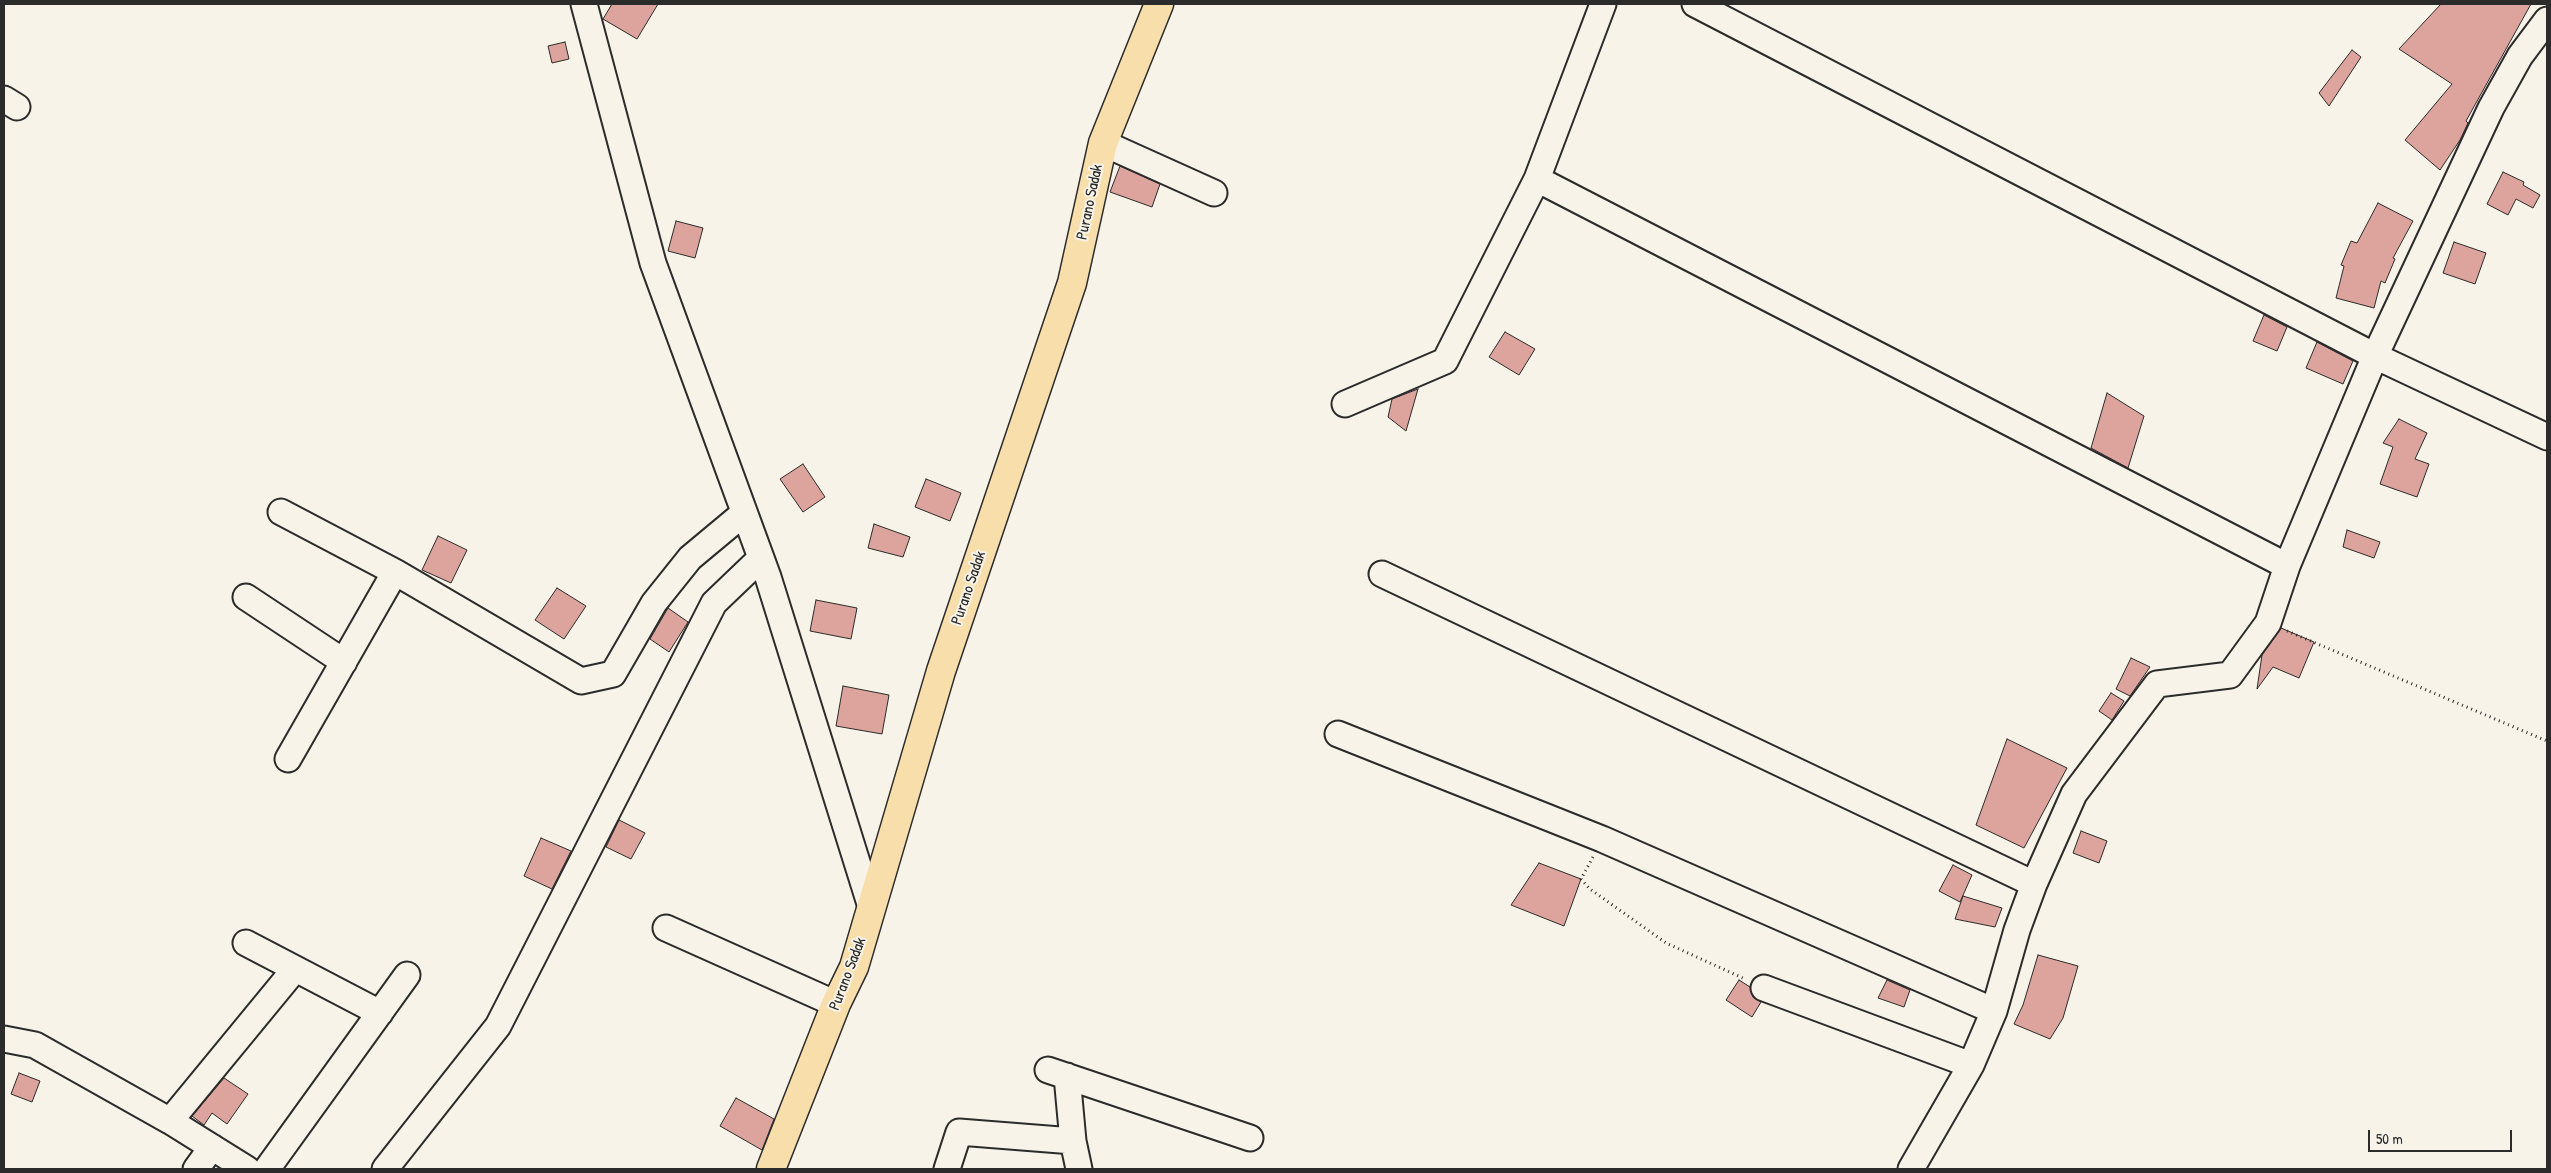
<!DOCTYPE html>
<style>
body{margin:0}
#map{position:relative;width:2551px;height:1173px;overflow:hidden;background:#f7f3e8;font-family:"Patrick Hand",sans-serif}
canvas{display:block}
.frame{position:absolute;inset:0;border:5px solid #2b2b2b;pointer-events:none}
.scale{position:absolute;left:2368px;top:1130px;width:144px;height:22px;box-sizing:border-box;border:2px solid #2b2b2b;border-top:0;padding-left:6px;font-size:15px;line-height:18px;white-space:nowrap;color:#2b2b2b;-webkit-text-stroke:4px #f7f3e8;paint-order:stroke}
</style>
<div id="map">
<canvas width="2551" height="1173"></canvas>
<div class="frame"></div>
<div class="scale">50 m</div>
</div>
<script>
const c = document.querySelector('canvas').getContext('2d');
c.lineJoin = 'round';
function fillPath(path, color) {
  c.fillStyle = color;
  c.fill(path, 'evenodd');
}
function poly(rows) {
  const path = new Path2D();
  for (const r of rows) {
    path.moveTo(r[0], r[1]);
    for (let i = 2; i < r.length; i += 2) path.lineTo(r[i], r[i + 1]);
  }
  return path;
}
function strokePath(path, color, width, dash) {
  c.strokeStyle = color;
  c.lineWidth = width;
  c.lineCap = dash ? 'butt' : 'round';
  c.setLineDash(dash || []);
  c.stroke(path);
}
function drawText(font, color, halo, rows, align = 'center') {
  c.font = font + ' "Patrick Hand",sans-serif';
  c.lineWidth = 4;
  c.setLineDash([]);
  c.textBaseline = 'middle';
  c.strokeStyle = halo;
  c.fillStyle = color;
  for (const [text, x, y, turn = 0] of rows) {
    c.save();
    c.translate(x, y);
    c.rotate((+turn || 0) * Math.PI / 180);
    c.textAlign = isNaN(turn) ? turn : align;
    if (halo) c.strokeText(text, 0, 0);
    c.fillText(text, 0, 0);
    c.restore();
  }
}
const building = poly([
 [612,4,658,4,637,39,603,19,612,4],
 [2441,4,2531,4,2466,121,2468,123,2460,140,2440,170,2405,140,2452,84,2399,49,2441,4],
 [565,42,569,59,552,63,548,46,565,42],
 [2352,50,2361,57,2329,106,2319,93,2352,50],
 [1120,166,1160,184,1152,207,1110,192,1120,166],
 [2503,172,2524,182,2523,185,2540,195,2533,208,2516,199,2508,215,2487,204,2503,172],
 [2378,203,2413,221,2393,258,2395,259,2385,283,2381,281,2374,308,2336,298,2344,266,2341,265,2351,241,2357,243,2378,203],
 [676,221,703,228,695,258,668,251,676,221],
 [2454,242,2486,253,2475,284,2443,273,2454,242],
 [2264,315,2287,327,2277,351,2253,341,2264,315],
 [1505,332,1535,349,1519,375,1489,357,1505,332],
 [2317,342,2353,361,2343,384,2306,368,2317,342],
 [1418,389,1406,431,1388,417,1392,399,1418,389],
 [2107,393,2144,416,2128,468,2091,448,2107,393],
 [2399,419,2427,433,2415,459,2429,464,2417,497,2380,484,2393,447,2383,443,2399,419],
 [803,464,825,497,803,512,780,479,803,464],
 [926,479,961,493,950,521,915,507,926,479],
 [874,524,910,537,903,557,868,548,874,524],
 [2347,530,2380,542,2374,558,2343,547,2347,530],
 [438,536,467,550,451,583,422,570,438,536],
 [557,588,586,606,564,639,535,620,557,588],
 [816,600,857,608,851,639,810,631,816,600],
 [668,608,688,622,669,652,650,639,668,608],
 [2281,628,2314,642,2299,678,2273,667,2257,689,2262,655,2281,628],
 [2131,658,2150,667,2130,696,2116,689,2131,658],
 [843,686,889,695,882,734,836,726,843,686],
 [2111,693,2124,701,2112,720,2099,711,2111,693],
 [2007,739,2067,768,2024,848,1976,825,2007,739],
 [619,820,645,833,631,859,606,847,619,820],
 [2081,831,2107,841,2099,863,2073,853,2081,831],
 [541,838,571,851,552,889,524,876,541,838],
 [1539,863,1581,879,1564,926,1511,905,1539,863],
 [1953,865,1972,875,1960,902,1939,891,1953,865],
 [1963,896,2002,908,1995,927,1955,919,1963,896],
 [2038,955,2078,966,2063,1018,2050,1039,2014,1024,2023,1005,2038,955],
 [1739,980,1750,987,1753,997,1761,1002,1752,1017,1726,1000,1739,980],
 [1887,980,1910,990,1904,1007,1878,998,1887,980],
 [19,1073,40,1081,32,1102,11,1094,19,1073],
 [224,1078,248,1094,227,1124,212,1113,204,1125,192,1116,224,1078],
 [736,1098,774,1119,762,1150,720,1126,736,1098]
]);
const path = poly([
 [2287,631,2547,741],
 [1593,857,1581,879,1590,889,1666,943,1745,979]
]);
const minor = poly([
 [584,4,653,263,768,577,871,907],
 [1695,4,2375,356,2547,437],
 [4,99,17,107],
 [1103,143,1214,193],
 [1537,179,2287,566],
 [1345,404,1445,361,1537,179,1603,4],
 [281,512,395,572],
 [1382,574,2034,884],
 [246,597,344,662],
 [1338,734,1602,839,1994,1011],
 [288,759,395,572,581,681,613,674,654,603,690,558,744,513],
 [666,928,836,1004],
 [246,943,380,1013],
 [1764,988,1971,1065],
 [4,1039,35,1045,170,1121,247,1169],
 [1048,1070,1250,1138],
 [1067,1076,1073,1141,1079,1169],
 [170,1121,295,969],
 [196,1169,212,1147],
 [267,1169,407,975],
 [385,1169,498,1026,714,603,761,558],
 [947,1169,959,1132,1073,1141],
 [1911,1169,1971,1065,1994,1011,2017,930,2034,884,2074,794,2157,684,2230,675,2268,623,2287,566,2375,356,2491,108,2520,56,2547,20]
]);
const major = poly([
 [771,1169,836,1004,854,967,941,671,1072,283,1103,143,1159,4]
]);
const streetNames = [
 ["Purano Sadak",1090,202,-78],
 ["Purano Sadak",969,588,-71],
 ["Purano Sadak",848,974,-69]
];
fillPath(building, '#dda39d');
strokePath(building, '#2b2b2b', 1);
strokePath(minor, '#2b2b2b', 29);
strokePath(major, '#2b2b2b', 31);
strokePath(path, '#2b2b2b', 3, [1, 4]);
strokePath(minor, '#f7f3e8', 25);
strokePath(major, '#f8deab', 28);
drawText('16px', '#2b2b2b', '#f7f3e8', streetNames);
</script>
